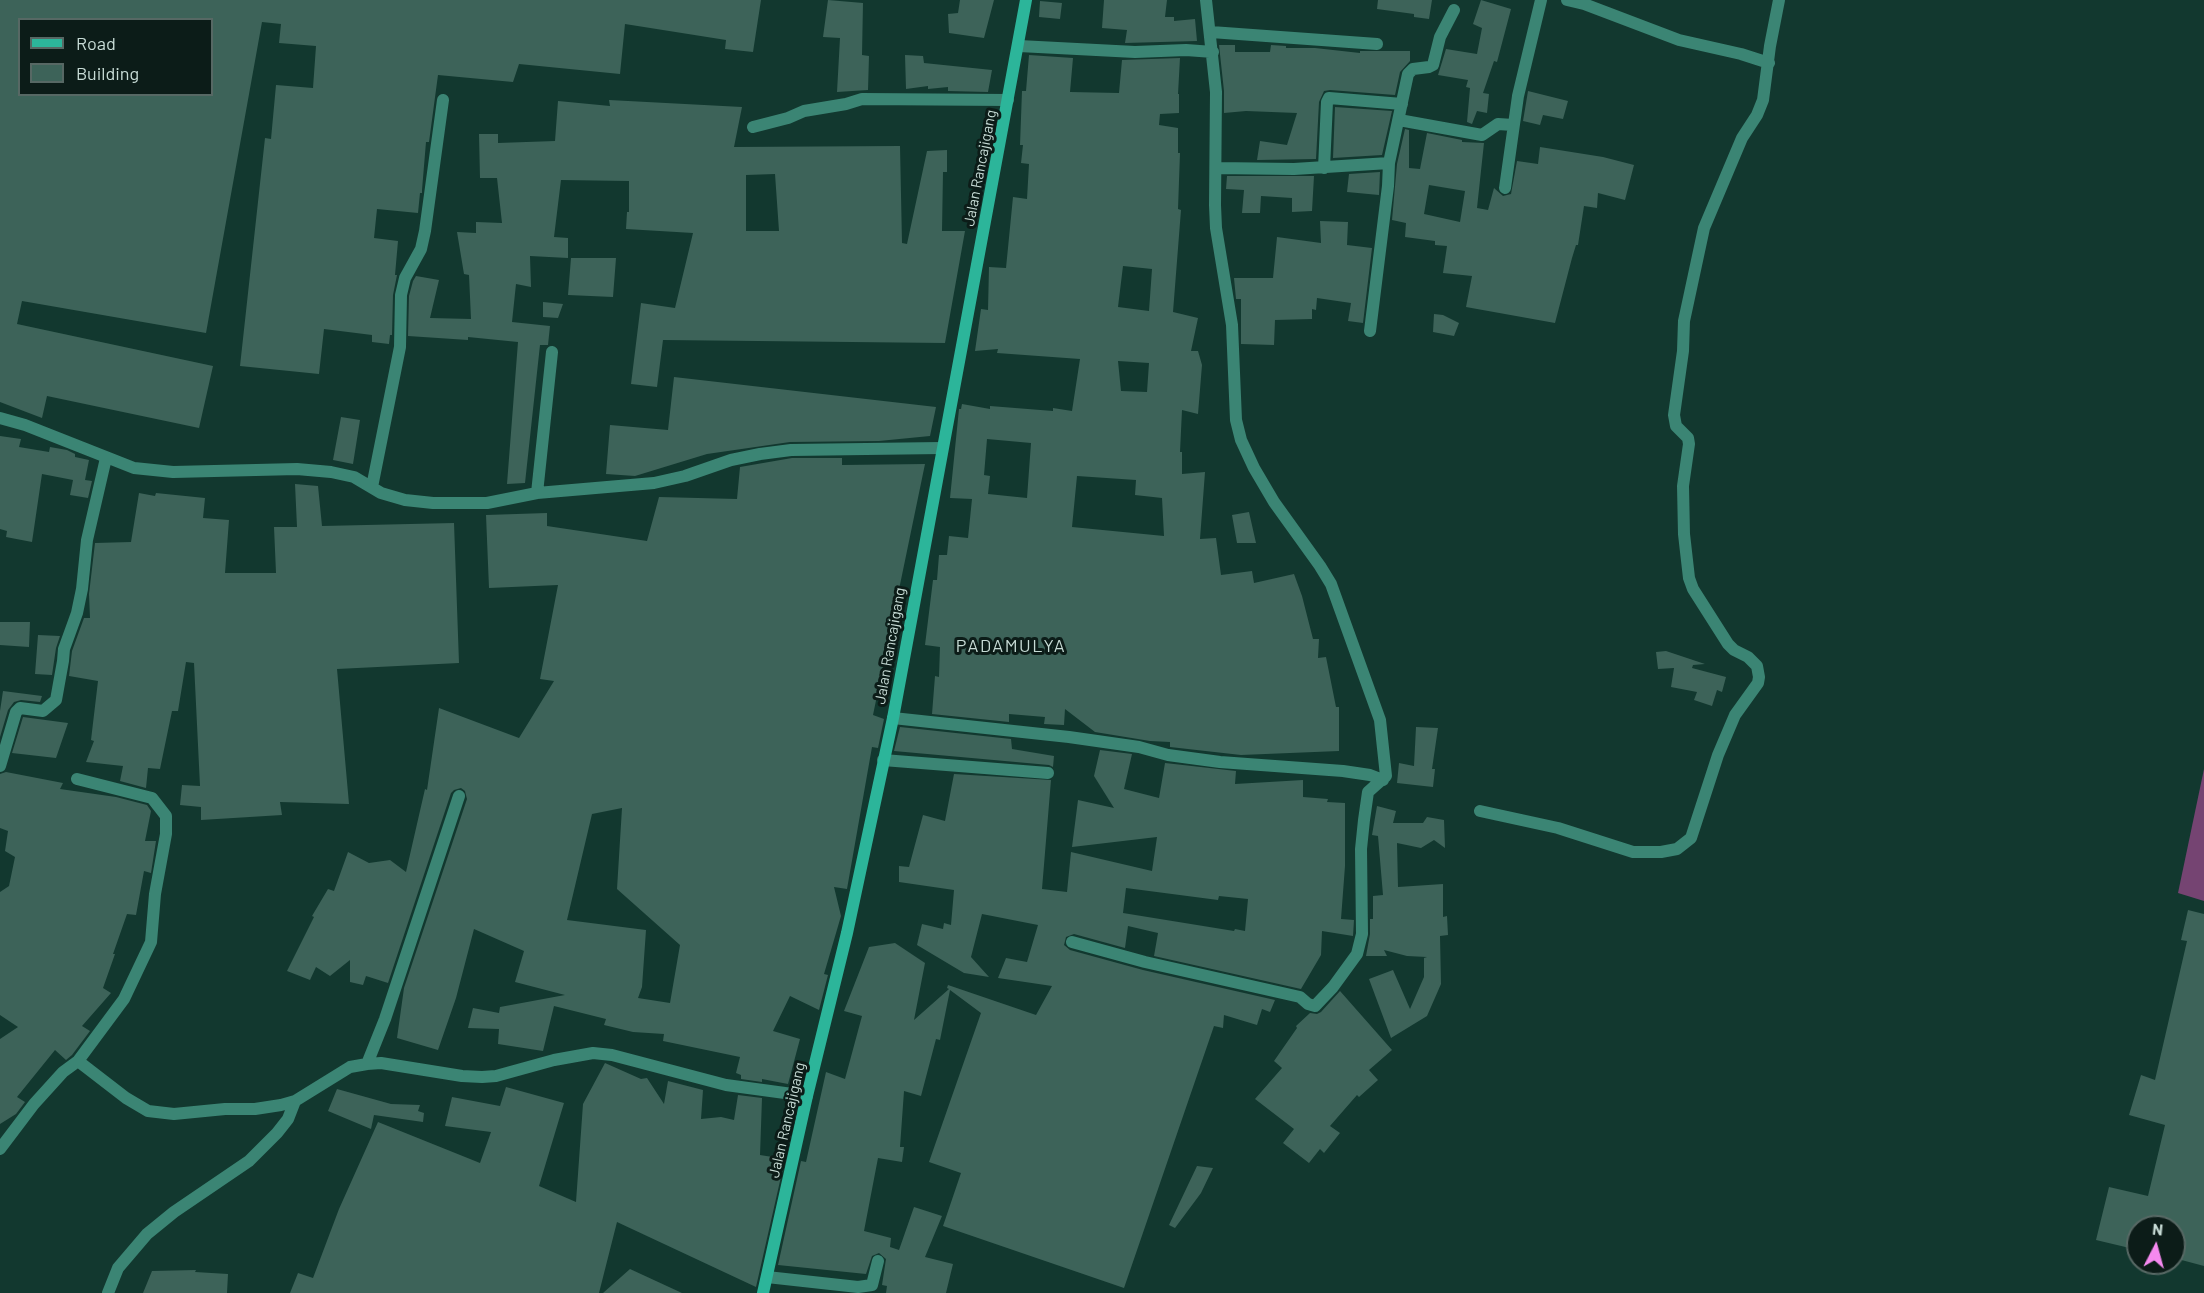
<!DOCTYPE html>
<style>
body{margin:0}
#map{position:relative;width:2204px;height:1293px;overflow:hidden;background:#12382f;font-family:Barlow,sans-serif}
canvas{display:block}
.legend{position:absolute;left:18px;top:18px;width:195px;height:78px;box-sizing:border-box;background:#0c1c18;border:2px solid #576864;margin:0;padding:8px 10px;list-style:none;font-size:18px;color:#c7dbd5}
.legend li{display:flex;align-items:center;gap:12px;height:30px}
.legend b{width:30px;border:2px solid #576864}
.north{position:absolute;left:2126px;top:1215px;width:60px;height:60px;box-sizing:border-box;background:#0c1c18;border:2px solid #576864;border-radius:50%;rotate:6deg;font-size:16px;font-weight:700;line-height:24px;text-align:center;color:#c7dbd5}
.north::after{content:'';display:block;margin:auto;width:21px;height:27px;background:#f589ef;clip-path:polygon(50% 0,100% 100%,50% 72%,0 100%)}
</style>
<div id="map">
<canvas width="2204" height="1293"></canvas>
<ul class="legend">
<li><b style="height:8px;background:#2cb59a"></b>Road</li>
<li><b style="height:16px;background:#3d6359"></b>Building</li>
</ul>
<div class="north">N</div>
</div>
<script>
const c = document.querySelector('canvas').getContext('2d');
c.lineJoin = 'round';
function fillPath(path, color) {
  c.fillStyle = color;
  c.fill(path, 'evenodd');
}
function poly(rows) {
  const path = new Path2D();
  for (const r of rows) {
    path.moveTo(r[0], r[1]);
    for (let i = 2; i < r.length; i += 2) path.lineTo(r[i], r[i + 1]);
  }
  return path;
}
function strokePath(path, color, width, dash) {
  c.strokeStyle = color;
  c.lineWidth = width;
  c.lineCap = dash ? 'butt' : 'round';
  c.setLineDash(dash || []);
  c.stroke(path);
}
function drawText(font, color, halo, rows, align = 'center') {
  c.font = font + ' Barlow,sans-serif';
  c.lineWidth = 6;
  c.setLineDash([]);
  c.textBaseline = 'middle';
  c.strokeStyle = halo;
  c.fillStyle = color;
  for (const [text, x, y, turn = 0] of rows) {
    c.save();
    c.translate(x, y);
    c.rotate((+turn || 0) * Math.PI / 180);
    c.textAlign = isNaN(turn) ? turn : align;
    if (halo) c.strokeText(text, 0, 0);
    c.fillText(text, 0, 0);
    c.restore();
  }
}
const green = poly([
 [2204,769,2204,901,2178,893]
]);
const building = poly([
 [0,0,761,0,753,52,725,49,726,40,625,24,620,74,519,64,513,82,438,75,429,142,426,142,422,190,422,193,420,193,418,213,377,209,374,238,398,241,395,275,397,275,393,295,392,335,390,335,389,344,372,342,372,335,324,329,319,374,240,366,265,138,271,139,276,85,313,88,316,46,279,43,281,24,262,22,206,333,22,301,17,324,213,366,199,428,47,396,42,418,0,402],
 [20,20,212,20,212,94,20,94],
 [828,0,863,3,862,55,869,56,868,90,837,92,840,38,823,37],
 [960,0,994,0,984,38,949,33,948,14,958,13],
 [1104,0,1167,0,1165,17,1174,17,1174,21,1195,19,1197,41,1125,43,1127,30,1102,28],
 [1378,0,1432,0,1429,19,1414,17,1414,14,1377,9],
 [1481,0,1511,9,1497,62,1494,61,1483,93,1489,94,1487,113,1477,111,1472,124,1467,122,1470,88,1466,87,1468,80,1438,75,1446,49,1477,54,1482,28,1473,24],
 [1040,1,1062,3,1060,19,1039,17],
 [1219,45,1235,45,1235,52,1270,52,1271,45,1286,46,1286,48,1315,48,1360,53,1360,51,1410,51,1410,61,1400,72,1395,95,1330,90,1324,91,1319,102,1316,159,1257,160,1260,141,1287,145,1297,113,1246,111,1224,113,1224,91],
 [905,55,923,56,924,63,992,70,988,92,948,91,948,87,928,89,928,86,906,89],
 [1029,55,1073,58,1070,92,1119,93,1122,60,1180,58,1178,94,1179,94,1179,113,1160,114,1159,125,1178,128,1178,153,1180,153,1178,209,1181,210,1173,312,1198,318,1191,351,1198,351,1202,365,1198,414,1182,410,1180,452,1182,452,1182,474,1205,472,1200,539,1216,538,1221,575,1252,571,1254,583,1294,574,1302,596,1313,639,1319,639,1318,658,1326,657,1336,707,1339,707,1339,751,1241,755,1170,747,1170,742,1150,741,1095,732,1065,709,1064,725,1044,724,1045,717,1009,714,1009,722,932,714,935,676,939,677,940,647,925,645,933,580,937,580,939,555,947,555,949,536,968,538,972,499,950,498,959,409,961,409,962,404,990,409,990,406,1053,411,1053,408,1072,411,1080,359,997,353,998,349,975,351,981,309,988,310,989,267,1006,268,1013,197,1027,199,1029,164,1021,163,1023,145,1020,145,1022,91,1026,91],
 [1123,266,1152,269,1149,311,1118,307],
 [1118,361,1149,363,1147,392,1121,391],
 [987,439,1031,443,1027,498,988,494,990,476,984,475],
 [1077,476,1136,480,1135,495,1162,498,1164,536,1072,527],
 [1528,91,1568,101,1563,119,1543,115,1540,125,1523,121],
 [609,100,742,107,734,147,900,146,902,243,907,244,927,151,947,150,947,172,943,172,942,231,965,231,945,343,663,340,657,387,631,384,641,303,675,308,693,233,626,229,627,212,629,212,629,181,561,180,554,237,568,238,568,258,530,256,531,287,516,284,512,322,550,326,548,345,540,345,525,483,507,484,518,342,468,337,468,340,408,336,409,296,413,281,416,276,439,280,430,318,471,319,469,275,464,274,457,232,476,233,476,222,502,223,497,178,480,178,479,134,498,134,498,143,555,141,558,101,610,106],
 [775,174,779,231,746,231,746,175],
 [1335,107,1392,111,1382,155,1333,158],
 [1405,129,1409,130,1409,168,1420,169,1427,133,1462,140,1462,142,1484,143,1477,208,1488,210,1494,188,1503,196,1511,194,1517,161,1538,164,1540,147,1603,157,1634,165,1625,200,1598,193,1597,208,1584,206,1578,245,1576,245,1572,258,1555,323,1466,307,1472,276,1443,273,1447,246,1435,245,1435,241,1405,237,1406,223,1392,220,1397,164],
 [1429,185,1465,191,1460,222,1424,214],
 [1380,172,1379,195,1347,192,1349,174],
 [1227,176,1314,176,1312,211,1292,212,1292,198,1261,196,1260,213,1242,213,1244,190,1226,189],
 [1320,221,1348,222,1347,245,1372,248,1363,323,1348,321,1351,303,1317,298,1316,310,1312,309,1312,319,1275,320,1274,345,1241,344,1241,299,1236,299,1234,278,1273,278,1277,237,1321,243],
 [571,258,616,258,613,297,568,295],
 [543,302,563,304,558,318,543,317],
 [1434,314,1443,315,1459,323,1454,336,1433,332],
 [674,377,936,407,930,436,879,441,790,442,707,454,635,476,606,474,610,425,668,430],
 [341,417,360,420,353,464,333,460],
 [0,436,21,439,19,447,49,452,50,447,67,450,75,454,75,457,89,460,85,480,92,481,88,498,70,495,73,480,42,474,32,542,6,537,7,531,0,529],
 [792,458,842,458,842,465,925,464,873,715,884,719,878,748,872,747,847,889,834,887,841,916,824,974,828,975,819,1010,790,996,773,1031,800,1039,788,1084,762,1079,762,1082,741,1079,741,1075,736,1073,740,1057,663,1041,664,1034,633,1032,604,1025,606,1019,554,1006,543,1051,498,1044,499,1029,468,1028,473,1008,499,1013,500,1007,565,995,515,982,524,951,474,929,456,998,438,1050,397,1038,404,988,467,799,465,791,461,788,454,790,451,793,388,983,366,976,363,985,350,982,350,960,330,976,316,967,310,980,287,971,314,917,312,916,328,889,334,891,348,852,369,863,390,860,406,872,425,789,427,790,439,708,519,738,554,681,540,679,558,585,489,588,486,515,547,513,547,526,647,541,659,497,737,499,740,467],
 [622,808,617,889,680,945,670,1003,638,998,642,987,646,930,567,920,592,814],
 [295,484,318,486,322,526,454,523,459,663,337,669,349,804,280,802,282,815,201,820,201,807,180,805,182,785,200,786,194,663,186,662,178,711,172,711,160,769,148,768,146,788,120,781,123,766,86,762,94,741,91,740,98,681,69,676,72,651,84,618,90,618,89,594,95,543,131,542,139,493,155,496,156,493,205,498,203,518,229,520,225,573,276,573,274,527,297,527],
 [1249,512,1256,543,1237,543,1232,515],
 [0,622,30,622,29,647,0,645],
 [38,635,60,636,56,648,52,675,35,674],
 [1666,651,1705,664,1693,665,1692,668,1726,677,1722,692,1717,690,1712,706,1694,700,1697,692,1671,687,1674,668,1658,669,1656,652],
 [3,691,42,696,40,702,21,700,14,702,8,710,0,737,0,711],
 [23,717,68,723,56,758,12,753],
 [900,727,1011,739,1012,749,1054,756,1053,767,1049,765,894,751],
 [1416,727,1438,728,1432,769,1435,769,1433,787,1397,783,1399,763,1414,766],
 [1100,750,1132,754,1124,789,1159,798,1165,763,1236,771,1235,784,1303,780,1303,797,1328,799,1327,802,1345,803,1345,866,1341,919,1354,920,1353,936,1322,931,1321,955,1301,989,1154,956,1158,933,1128,926,1125,948,1074,934,1066,937,1064,945,1070,950,1143,970,1275,1000,1270,1012,1262,1009,1257,1025,1224,1015,1223,1028,1214,1026,1124,1288,943,1226,961,1173,929,1162,981,1013,950,990,940,1040,936,1039,921,1096,904,1091,900,1147,904,1147,902,1162,878,1158,864,1231,891,1238,890,1247,899,1250,914,1207,942,1216,925,1257,953,1264,946,1293,886,1293,887,1286,882,1285,886,1259,879,1253,872,1256,866,1274,778,1265,801,1161,806,1162,826,1072,845,1079,862,1016,844,1011,869,947,895,943,925,963,914,1020,949,989,947,988,948,985,1036,1015,1052,986,998,978,1006,958,1027,962,1038,925,982,914,971,957,989,977,964,973,917,945,922,924,943,929,944,923,951,925,954,890,899,882,899,866,909,867,923,815,945,821,954,774,1051,780,1042,889,1067,892,1071,852,1152,871,1157,837,1072,847,1078,800,1114,808,1094,776],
 [1126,888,1218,900,1219,896,1248,899,1245,931,1235,929,1234,931,1123,913],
 [6,772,63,783,60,789,116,797,147,805,151,811,145,841,156,841,151,873,144,871,136,915,127,914,113,954,115,954,103,988,111,993,82,1026,90,1031,72,1055,66,1060,55,1050,17,1097,25,1102,16,1114,0,1124,0,1039,18,1027,0,1015,0,892,9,886,15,857,5,851,8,831,0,828,0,774],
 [1377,806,1396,811,1393,823,1423,823,1427,817,1444,820,1445,848,1434,840,1421,848,1397,843,1398,887,1443,884,1443,917,1447,916,1448,935,1440,936,1441,984,1427,1016,1391,1038,1369,979,1393,970,1410,1009,1424,977,1424,958,1427,957,1407,956,1384,950,1387,956,1366,956,1370,934,1370,919,1373,919,1373,896,1383,895,1378,836,1372,835],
 [2188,910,2204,914,2204,1266,2174,1258,2174,1227,2138,1227,2138,1250,2096,1240,2109,1187,2148,1196,2165,1125,2129,1115,2141,1075,2155,1080,2187,941,2181,940],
 [1340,991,1392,1050,1369,1070,1378,1080,1359,1097,1357,1095,1330,1126,1340,1133,1324,1153,1320,1149,1309,1163,1283,1143,1294,1129,1255,1099,1282,1068,1274,1061,1297,1028,1296,1026,1310,1013,1317,1014,1321,1012],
 [605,1063,641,1079,647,1078,664,1104,668,1081,703,1090,701,1119,721,1117,734,1120,738,1095,762,1098,760,1155,785,1159,756,1287,617,1222,599,1293,290,1293,298,1273,313,1278,339,1209,378,1122,480,1163,491,1132,445,1126,452,1097,500,1106,506,1087,564,1103,539,1186,576,1202,583,1104],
 [337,1089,391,1104,420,1105,418,1111,424,1113,423,1122,374,1115,371,1129,328,1111],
 [1197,1166,1213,1168,1201,1193,1175,1228,1169,1225],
 [630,1269,682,1293,603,1293],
 [196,1270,195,1272,228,1274,227,1293,143,1293,152,1271]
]);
const minor = poly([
 [1567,0,1584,4,1679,40,1741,54,1769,63],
 [1211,32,1377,44],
 [1019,46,1135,52,1186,50,1213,52],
 [1399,120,1482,135,1498,124,1513,125],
 [753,127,788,118,804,111,846,104,862,99,1008,100],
 [1216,168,1294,169,1389,163,1408,74,1413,69,1429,67,1433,65,1440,37,1454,10],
 [1324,168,1327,102,1329,98,1402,104],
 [1505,188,1518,96,1541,0],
 [1370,331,1388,186,1389,163],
 [0,418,25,425,134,468,173,472,297,469,331,472,354,477,381,493,405,500,433,503,487,503,537,493,654,483,685,476,731,460,760,454,791,450,941,448],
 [372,487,400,347,401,295,405,278,421,249,425,231,443,100],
 [537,493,552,352],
 [893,718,1069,737,1139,747,1168,755,1220,762,1343,771,1370,775,1383,780],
 [883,760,1048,773],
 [0,766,16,712,20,708,43,711,56,700,63,661,64,649,77,613,82,589,87,540,106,458],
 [77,779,152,798,166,816,166,834,155,894,151,942,124,999,78,1061,126,1098,148,1111,174,1114,225,1109,255,1109,281,1105,295,1101,350,1067,367,1064,381,1063,462,1076,482,1077,496,1076,554,1060,593,1053,612,1055,726,1085,807,1096],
 [1480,811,1558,828,1633,852,1661,852,1677,849,1691,838,1718,755,1735,715,1758,683,1759,677,1757,666,1748,657,1734,650,1728,644,1693,589,1689,578,1684,534,1683,486,1689,444,1688,438,1676,426,1674,415,1683,351,1684,321,1704,228,1742,138,1757,115,1763,100,1770,46,1779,0],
 [1072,942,1145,962,1300,997,1308,1004,1315,1006,1333,987,1357,954,1362,934,1361,849,1364,820,1368,792,1386,776,1380,720,1331,584,1320,566,1274,502,1254,468,1241,440,1236,420,1232,325,1216,228,1215,205,1216,92,1206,0],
 [367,1064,385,1019,459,796],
 [0,1149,34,1104,63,1072,78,1061],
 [767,1277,858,1287,872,1285,878,1261],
 [108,1293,118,1268,147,1234,174,1212,249,1161,277,1133,288,1119,295,1101]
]);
const secondary = poly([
 [763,1293,807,1096,847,933,893,718,1026,0]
]);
const streetNames = [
 ["Jalan Rancajigang",980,168,-79],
 ["Jalan Rancajigang",890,646,-80],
 ["Jalan Rancajigang",787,1120,-77]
];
const quarterNames = [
 ["PADAMULYA",1011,646]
];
fillPath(green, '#754472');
fillPath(building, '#3d6359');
strokePath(minor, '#3b8574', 12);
strokePath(secondary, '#2cb59a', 12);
drawText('15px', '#c7dbd5', '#0c1c18', streetNames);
c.letterSpacing = '1.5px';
drawText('18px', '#c7dbd5', '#0c1c18', quarterNames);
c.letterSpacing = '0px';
</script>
